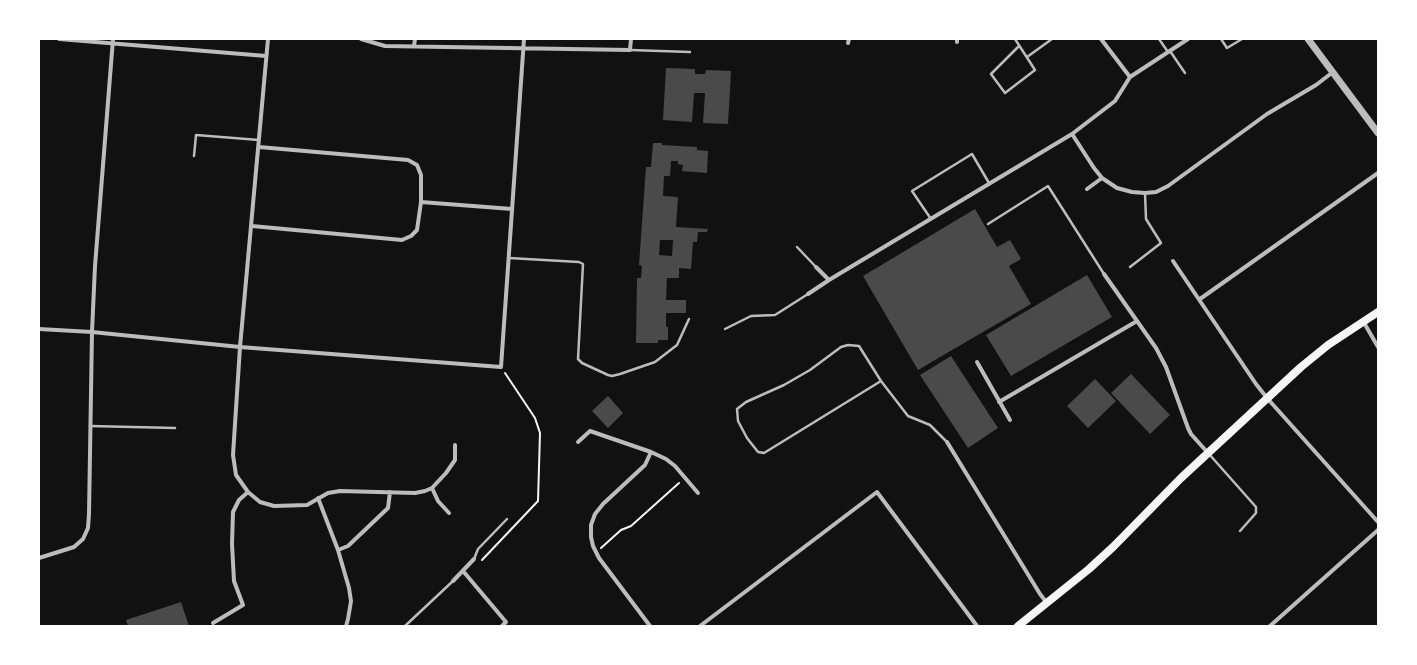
<!DOCTYPE html>
<style>
body{margin:0}
#map{position:relative;width:1417px;height:665px;overflow:hidden;background:#111;font-family:"Archivo Narrow",sans-serif}
canvas{display:block}
.frame{position:absolute;inset:0;border:40px solid #fff;pointer-events:none}
</style>
<div id="map">
<canvas width="1417" height="665"></canvas>
<div class="frame"></div>
</div>
<script>
const c = document.querySelector('canvas').getContext('2d');
c.lineJoin = 'round';
function fillPath(path, color) {
  c.fillStyle = color;
  c.fill(path, 'evenodd');
}
function poly(rows) {
  const path = new Path2D();
  for (const r of rows) {
    path.moveTo(r[0], r[1]);
    for (let i = 2; i < r.length; i += 2) path.lineTo(r[i], r[i + 1]);
  }
  return path;
}
function strokePath(path, color, width, dash) {
  c.strokeStyle = color;
  c.lineWidth = width;
  c.lineCap = dash ? 'butt' : 'round';
  c.setLineDash(dash || []);
  c.stroke(path);
}
const building = poly([
 [666,68,695,69,695,74,705,74,706,70,731,71,728,124,703,123,705,93,694,93,692,122,663,120],
 [653,143,662,143,662,145,697,147,697,150,708,151,707,173,682,171,683,165,678,164,678,161,671,161,670,176,664,176,663,196,678,197,676,227,708,229,707,232,698,232,697,242,693,242,691,269,679,268,679,278,667,278,666,300,686,300,686,313,666,313,666,327,668,327,668,340,658,340,658,343,636,343,637,278,641,278,642,266,639,265,646,167,651,167],
 [660,240,673,240,672,256,659,255],
 [975,209,997,247,1010,240,1021,259,1009,266,1031,304,918,370,863,276],
 [1087,275,1112,317,1011,376,986,335],
 [951,356,998,428,968,448,920,375],
 [1131,374,1170,415,1150,434,1111,393],
 [1095,379,1116,401,1088,428,1067,406],
 [608,396,623,413,608,428,592,411],
 [181,602,189,626,128,626,126,620]
]);
const path = poly([
 [601,548,621,530,631,526,679,483],
 [482,560,538,501,540,433,535,418,505,373]
]);
const service = poly([
 [1015,39,1035,70,1005,93,991,74,1019,46],
 [1159,39,1168,52],
 [1221,39,1227,48,1242,39],
 [630,50,690,52],
 [1170,51,1185,73],
 [1027,57,1052,39],
 [194,156,196,135,259,140],
 [931,219,912,191,972,154,989,183],
 [988,224,1048,186,1104,274],
 [797,247,816,267],
 [509,258,579,262,583,264,578,359,582,363,608,375,612,376,620,374,655,362,677,345,689,319],
 [1130,267,1161,243,1146,219,1145,193],
 [725,329,751,316,775,315,808,294],
 [881,381,764,453,758,452,747,438,738,421,737,409,746,402,784,385,810,370,841,347,848,345,859,346,881,381,908,416,930,425,947,442],
 [90,426,175,428],
 [1209,454,1256,507,1256,513,1240,531],
 [474,559,478,549,507,519],
 [405,626,453,581]
]);
const minor = poly([
 [59,39,266,56],
 [268,39,240,347,233,455,236,475,248,492,260,502,274,506,307,505,328,493,340,491,415,493,425,491,432,488,446,473,455,460,455,445],
 [361,39,385,46,630,50,631,39],
 [1101,39,1130,77],
 [957,42,957,39],
 [848,43,849,39],
 [414,46,415,39],
 [1072,134,1094,168,1102,178,1117,188,1132,192,1145,193,1156,192,1168,186,1267,114,1316,85,1333,72],
 [1087,189,1102,178],
 [421,202,512,209],
 [252,226,402,240,411,236,417,230,421,202,421,175,417,165,408,160,259,147],
 [1173,261,1256,384,1267,398,1378,522],
 [816,267,829,280],
 [1104,274,1156,348,1166,367,1188,428,1191,434,1208,453],
 [808,294,829,280,1072,134,1115,101,1130,77,1188,39],
 [1200,299,1378,173],
 [1363,321,1378,347],
 [39,329,92,332,240,347,501,367,524,39],
 [977,362,1010,420],
 [999,402,1137,321],
 [578,442,590,431,651,452,666,459,675,466,698,493],
 [947,442,1040,594,1047,603],
 [432,488,438,501,449,513],
 [318,498,338,550,349,588,351,601,348,619,346,626],
 [338,550,348,546,388,508,390,492],
 [39,558,74,547,83,539,88,528,89,514,92,332,95,266,113,39],
 [463,571,506,622,502,626],
 [453,581,474,559],
 [213,623,243,605,234,581,232,544,233,512,239,500,248,492],
 [650,626,599,558,593,546,591,537,591,525,595,514,603,504,645,465,651,452],
 [700,626,877,492,977,626],
 [1270,626,1378,530]
]);
const tertiary = poly([
 [1308,39,1378,133]
]);
const primary = poly([
 [1018,626,1089,569,1113,547,1181,478,1301,367,1328,345,1378,312]
]);
fillPath(building, '#4a4a4a');
strokePath(path, '#f5f5f5', 2);
strokePath(service, '#bcbcbc', 2.5);
strokePath(minor, '#bcbcbc', 4);
strokePath(tertiary, '#bcbcbc', 7);
strokePath(primary, '#f5f5f5', 8);
</script>
